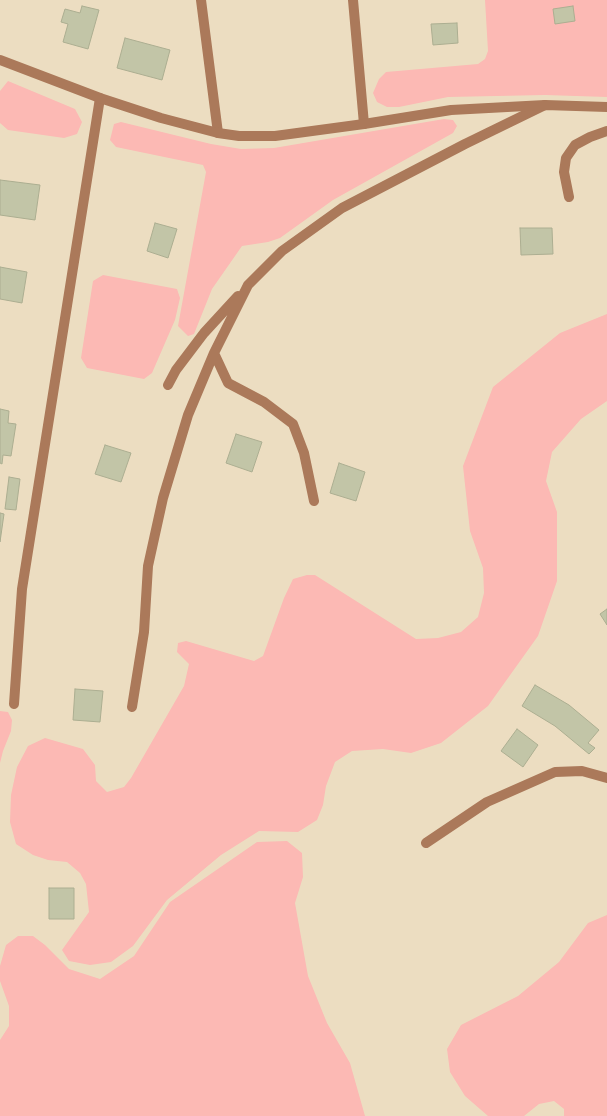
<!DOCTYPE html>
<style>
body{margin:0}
canvas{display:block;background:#ecddc1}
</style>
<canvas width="607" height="1116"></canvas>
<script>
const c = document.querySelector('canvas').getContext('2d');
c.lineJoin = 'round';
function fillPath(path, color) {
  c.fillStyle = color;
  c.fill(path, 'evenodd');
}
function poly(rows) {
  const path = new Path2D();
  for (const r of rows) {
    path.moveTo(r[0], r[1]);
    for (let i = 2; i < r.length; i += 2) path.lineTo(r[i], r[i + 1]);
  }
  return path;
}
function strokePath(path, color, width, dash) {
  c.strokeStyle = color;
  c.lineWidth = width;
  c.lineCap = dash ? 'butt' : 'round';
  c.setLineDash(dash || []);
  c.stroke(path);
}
const green = poly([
 [485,0,607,0,607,97,545,95,448,97,399,107,387,107,377,102,373,93,379,79,386,72,478,64,485,59,488,51],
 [8,81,75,109,82,122,77,134,64,138,8,130,0,123,0,91],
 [444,119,453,120,457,126,453,133,333,200,280,238,268,242,242,246,212,289,194,334,188,336,178,326,206,172,203,165,116,147,110,140,114,124,121,122,211,144,241,149,274,148],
 [103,275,177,289,180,298,175,320,152,373,144,379,87,368,81,358,93,281],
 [607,314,607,401,581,419,552,452,546,481,557,512,557,581,538,636,488,706,441,743,411,753,383,749,352,751,335,762,326,786,323,805,317,820,298,832,259,831,221,855,167,900,133,946,111,962,90,965,69,961,62,950,89,912,86,884,80,873,67,862,48,860,33,855,16,844,10,822,11,795,17,767,28,746,45,738,83,749,95,765,96,781,107,792,124,787,131,778,184,686,189,664,177,652,178,643,186,641,254,661,263,656,284,598,293,579,307,575,315,575,416,639,438,638,461,632,478,617,484,593,483,568,470,531,463,466,493,387,560,333],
 [0,711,8,712,12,720,11,731,3,751,0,763],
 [287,841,302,853,303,877,295,903,308,976,327,1023,350,1063,365,1116,0,1116,0,1040,9,1026,9,1006,0,981,0,966,6,945,18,936,33,936,45,945,69,969,100,979,134,956,170,902,257,842],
 [607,915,607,1116,564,1116,564,1109,554,1101,539,1104,524,1116,488,1116,465,1096,450,1072,447,1049,461,1025,518,996,559,962,588,923]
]);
const building = poly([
 [82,6,99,10,88,49,63,42,68,24,61,22,65,9,80,13,82,6],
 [573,6,575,21,555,24,553,9,573,6],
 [457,23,458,43,433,45,431,24,457,23],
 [125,38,170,50,162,80,117,68,125,38],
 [0,180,40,185,35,220,0,215,0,180],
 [155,223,177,229,168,258,147,251,155,223],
 [520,228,552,228,553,254,521,255,520,228],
 [0,267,27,272,22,303,0,299,0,267],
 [0,409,9,411,8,423,16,424,11,456,3,455,2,464,0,463,0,409],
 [236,434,262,442,252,472,226,463,236,434],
 [105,445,131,453,121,482,95,474,105,445],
 [339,463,365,472,356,501,330,493,339,463],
 [9,477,20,479,16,510,5,509,9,477],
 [0,513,4,514,0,542,0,513],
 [607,609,607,625,600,614,607,609],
 [535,685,569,705,599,730,588,743,595,748,589,754,555,726,522,706,535,685],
 [75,689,103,691,100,722,73,720,75,689],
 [517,729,538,745,523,767,501,751,517,729],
 [49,888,74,888,74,919,49,919,49,888]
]);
const lane = poly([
 [201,0,218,133],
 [353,0,364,124],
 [569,197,564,172,566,158,575,145,590,137,607,131],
 [168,385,176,370,204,333,238,296],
 [314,501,304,453,293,424,264,402,228,383,214,353,248,285,282,251,342,208,465,144,545,105],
 [14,704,22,589,100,98],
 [132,707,144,632,148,566,163,498,188,415,214,353],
 [426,843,487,802,555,772,582,771,607,778]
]);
const street = poly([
 [0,60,100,98,161,118,218,133,239,136,275,136,364,124,451,110,545,105,607,107]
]);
fillPath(green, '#fcb9b4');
fillPath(building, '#c2c5a7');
strokePath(building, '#acae91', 1);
strokePath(lane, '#ab795a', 10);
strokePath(street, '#ab795a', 10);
</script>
